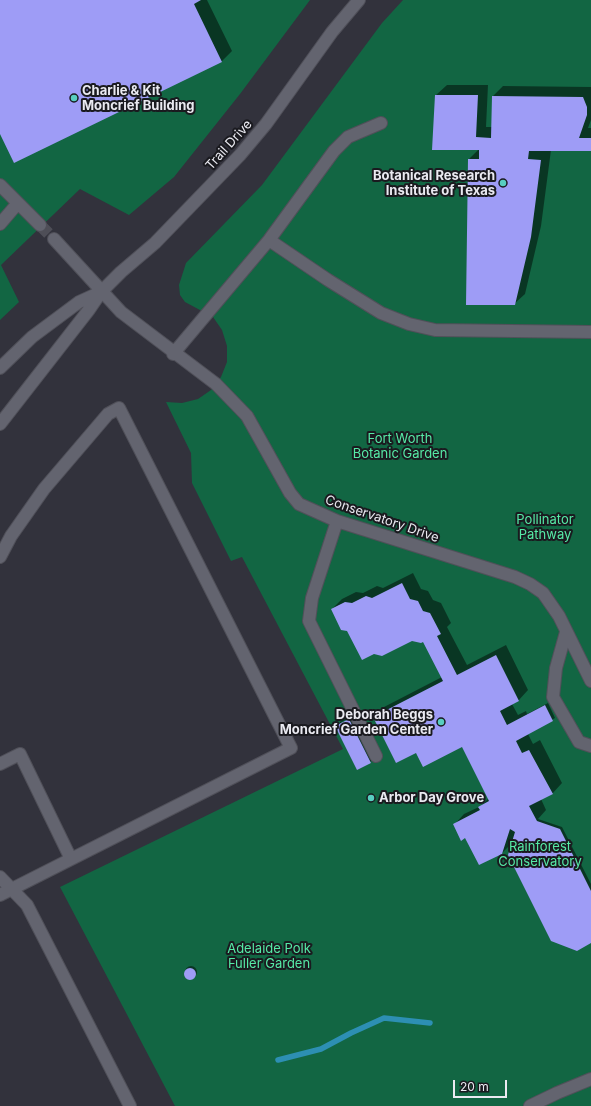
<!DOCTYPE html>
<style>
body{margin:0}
#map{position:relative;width:591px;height:1106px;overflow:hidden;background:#32323c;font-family:Inter,sans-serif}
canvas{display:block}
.scale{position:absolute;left:453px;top:1080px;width:54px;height:18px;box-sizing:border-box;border:2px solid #eaeaf1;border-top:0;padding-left:5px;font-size:12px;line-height:14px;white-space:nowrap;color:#eaeaf1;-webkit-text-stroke:3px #1a1a1f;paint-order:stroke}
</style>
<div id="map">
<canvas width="591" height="1106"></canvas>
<div class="scale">20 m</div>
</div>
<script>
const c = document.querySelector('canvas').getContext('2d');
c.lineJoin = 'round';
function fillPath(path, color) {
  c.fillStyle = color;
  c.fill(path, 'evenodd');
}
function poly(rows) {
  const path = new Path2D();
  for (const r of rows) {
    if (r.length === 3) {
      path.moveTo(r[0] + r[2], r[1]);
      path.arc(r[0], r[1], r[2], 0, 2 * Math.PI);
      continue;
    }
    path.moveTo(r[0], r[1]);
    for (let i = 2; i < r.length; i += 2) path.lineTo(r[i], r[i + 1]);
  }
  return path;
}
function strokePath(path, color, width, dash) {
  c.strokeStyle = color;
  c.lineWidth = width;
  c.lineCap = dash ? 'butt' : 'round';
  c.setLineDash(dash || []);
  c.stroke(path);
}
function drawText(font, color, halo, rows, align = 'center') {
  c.font = font + ' Inter,sans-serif';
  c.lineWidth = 4;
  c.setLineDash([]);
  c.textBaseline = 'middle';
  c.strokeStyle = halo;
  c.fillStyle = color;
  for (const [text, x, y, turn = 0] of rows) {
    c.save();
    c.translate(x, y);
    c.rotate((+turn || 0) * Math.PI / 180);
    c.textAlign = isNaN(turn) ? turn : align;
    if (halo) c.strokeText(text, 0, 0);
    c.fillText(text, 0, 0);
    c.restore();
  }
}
const green = poly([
 [0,0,310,0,240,94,174,177,129,215,80,189,1,265,19,302,0,320],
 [403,0,591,0,591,1106,175,1106,60,887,343,749,242,557,231,561,192,483,191,453,166,402,182,403,198,399,211,390,221,377,227,362,227,346,222,330,213,317,185,302,180,295,179,285,186,263,262,185,382,23]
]);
const shadow = poly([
 [0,0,207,0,232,51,222,61,14,162,0,132],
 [447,85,488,85,486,127,492,127,493,96,503,86,591,87,591,120,588,128,591,128,591,150,551,150,541,226,525,294,514,304,469,159,479,149,434,149,436,95],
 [413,573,421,589,428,591,433,600,441,603,451,623,447,627,467,665,506,645,528,690,518,701,512,704,518,715,526,711,527,714,548,703,555,718,528,734,533,744,540,740,562,783,552,794,541,799,546,810,538,819,562,827,591,884,591,942,514,841,502,853,465,837,454,825,464,814,481,806,489,798,462,746,416,751,374,718,384,707,442,677,424,641,348,630,332,609,342,599,356,592,363,593,377,586,383,588],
 [355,715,376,757,370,762,336,727,341,721],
 [353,716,354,718,341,724,341,722],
 [191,972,6]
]);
const stream = poly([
 [278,1060,321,1049,351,1033,384,1018,430,1023]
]);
const building = poly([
 [0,0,201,0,194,4,222,62,14,163,0,134],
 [435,95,478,95,476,137,491,138,492,96,583,97,587,107,587,115,579,138,591,138,591,151,529,151,528,159,541,160,531,237,515,305,466,305,468,159,479,159,479,150,432,150],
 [402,583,410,599,418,601,423,611,430,613,441,634,437,636,457,675,496,655,519,701,500,711,507,725,545,705,553,721,516,741,522,753,529,750,553,794,529,806,537,821,560,829,591,891,591,943,577,951,551,941,508,855,515,832,510,829,502,854,479,865,465,838,461,841,453,824,480,810,478,807,489,801,462,747,423,767,416,753,396,763,373,717,443,681,423,642,421,643,412,641,382,656,374,654,362,660,347,631,341,630,331,609,345,602,352,603,366,596,372,598],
 [349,719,371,763,357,770,335,726],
 [190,974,6]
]);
const minorTunnel = poly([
 [40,225,54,239]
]);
const minor = poly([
 [0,185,40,225],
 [0,224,18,203],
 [54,239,121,312,216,384,247,416,290,493,299,504,337,521,515,577,530,584,543,593,559,616,591,681],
 [269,240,328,280,381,313,409,324,435,330,591,332],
 [173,354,269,240,334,151,348,137,381,123],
 [0,368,32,337,79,302,101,292],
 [0,424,88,311,101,292,121,272,155,243,240,155,266,124,332,32,359,0],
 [337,521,312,598,309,621,376,756],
 [0,557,11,536,44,489,108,414,119,408,291,748,0,895],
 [566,632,556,668,553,697,579,742,591,746],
 [0,764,20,754,71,859],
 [0,877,27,905,130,1106],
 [530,1106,557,1093,591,1079]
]);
const markers = [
 [74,98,4,"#58cec0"],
 [503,183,4,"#58cec0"],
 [441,722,4,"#58cec0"],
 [371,798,4,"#58cec0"]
];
const poiNames = [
 ["Charlie & Kit",82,91],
 ["Moncrief Building",82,106],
 ["Botanical Research",495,176,"right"],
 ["Institute of Texas",495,191,"right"],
 ["Deborah Beggs",433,715,"right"],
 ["Moncrief Garden Center",433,730,"right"],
 ["Arbor Day Grove",379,798]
];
const streetNames = [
 ["Trail Drive",229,145,-48],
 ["Conservatory Drive",382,519,19]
];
const parkNames = [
 ["Fort Worth",400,439],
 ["Botanic Garden",400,454],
 ["Pollinator",545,520],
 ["Pathway",545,535],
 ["Rainforest",540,847],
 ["Conservatory",540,862],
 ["Adelaide Polk",269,949],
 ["Fuller Garden",269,964]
];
fillPath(green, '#126643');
fillPath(shadow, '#0007');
strokePath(stream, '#2d8fb3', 5.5);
fillPath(building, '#9e9cf6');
strokePath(minorTunnel, '#4e4e57', 12, [12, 6]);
strokePath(minor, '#505059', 14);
strokePath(minor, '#63646f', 12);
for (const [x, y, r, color] of markers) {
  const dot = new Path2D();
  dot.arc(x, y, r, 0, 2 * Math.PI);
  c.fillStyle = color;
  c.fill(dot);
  strokePath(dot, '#1a1a1f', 1.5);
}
drawText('bold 13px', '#eaeaf1', '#1a1a1f', poiNames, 'left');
drawText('13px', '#eaeaf1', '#1a1a1f', streetNames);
drawText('13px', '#56eaa6', '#1a1a1f', parkNames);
</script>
